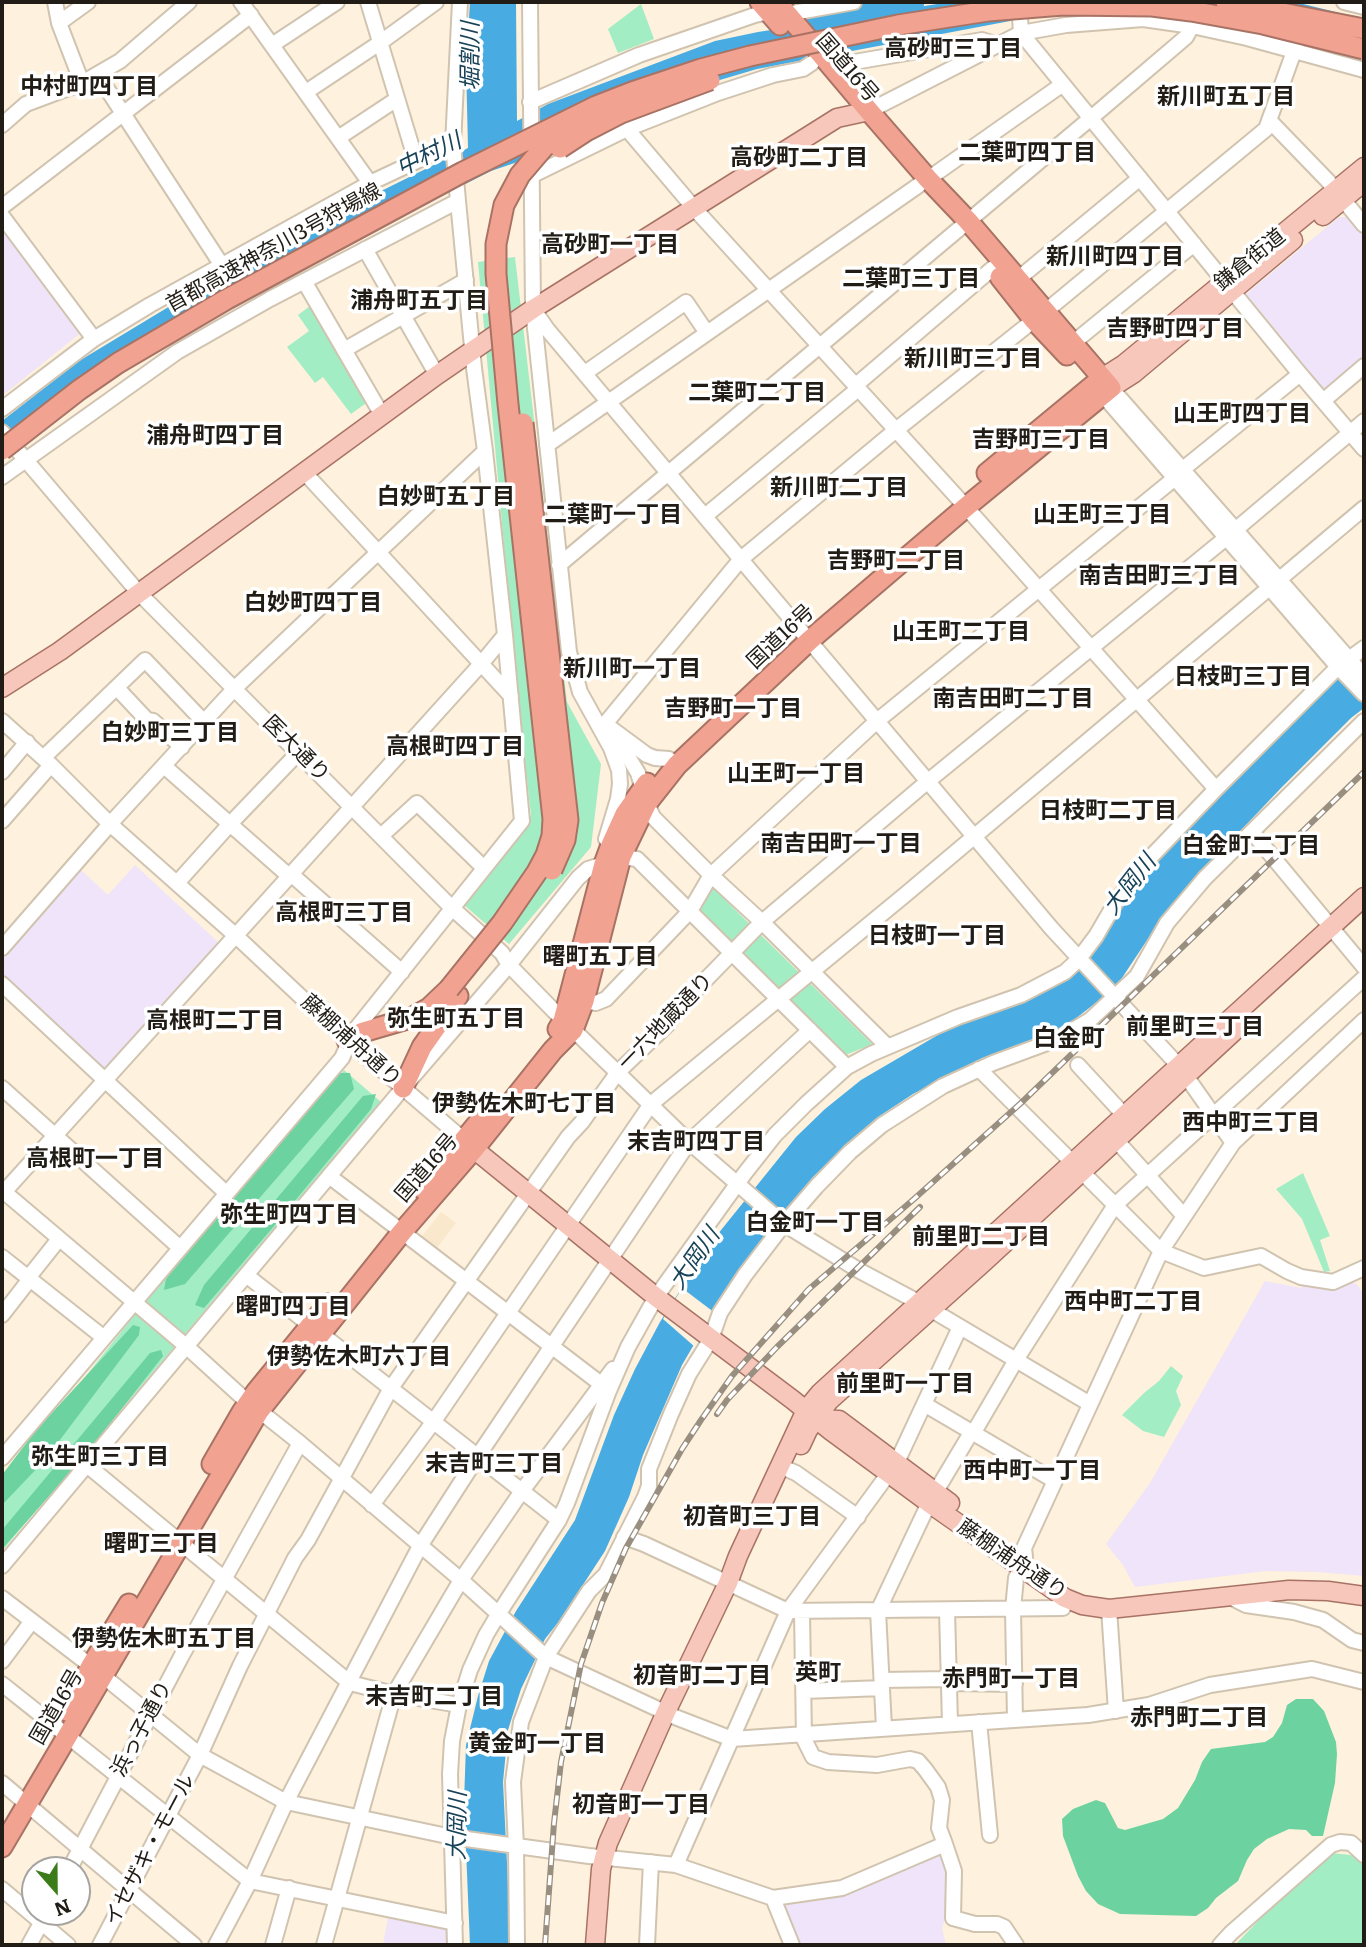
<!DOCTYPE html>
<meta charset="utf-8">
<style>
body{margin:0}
#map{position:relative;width:1366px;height:1947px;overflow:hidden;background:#fef1dd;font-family:Literata,serif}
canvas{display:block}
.frame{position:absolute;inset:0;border:4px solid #211c15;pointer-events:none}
.north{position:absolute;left:21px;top:1856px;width:70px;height:70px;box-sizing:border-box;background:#fff;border:2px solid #a6a4a1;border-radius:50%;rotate:159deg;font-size:19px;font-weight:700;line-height:28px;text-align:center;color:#211c15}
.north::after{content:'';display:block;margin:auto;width:24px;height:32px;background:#3c7b1a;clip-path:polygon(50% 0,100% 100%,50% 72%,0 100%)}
</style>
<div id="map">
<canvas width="1366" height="1947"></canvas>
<div class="frame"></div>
<div class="north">N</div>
</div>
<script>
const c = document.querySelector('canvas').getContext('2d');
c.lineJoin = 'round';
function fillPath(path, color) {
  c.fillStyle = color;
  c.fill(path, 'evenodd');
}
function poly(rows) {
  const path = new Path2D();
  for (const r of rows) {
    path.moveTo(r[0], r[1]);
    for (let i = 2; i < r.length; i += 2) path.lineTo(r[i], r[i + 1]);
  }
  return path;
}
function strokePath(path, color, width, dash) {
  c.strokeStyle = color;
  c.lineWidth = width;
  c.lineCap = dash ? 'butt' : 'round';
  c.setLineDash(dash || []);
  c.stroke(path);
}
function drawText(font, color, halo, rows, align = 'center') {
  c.font = font + ' Literata,"Noto Sans JP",serif';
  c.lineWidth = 7;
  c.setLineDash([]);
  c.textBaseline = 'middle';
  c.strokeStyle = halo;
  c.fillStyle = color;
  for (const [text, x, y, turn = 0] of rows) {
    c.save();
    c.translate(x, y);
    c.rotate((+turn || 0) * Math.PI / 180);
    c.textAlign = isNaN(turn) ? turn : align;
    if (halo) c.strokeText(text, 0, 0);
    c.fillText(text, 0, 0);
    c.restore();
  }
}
const built = poly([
 [441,1212,456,1223,434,1252,419,1240]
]);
const education = poly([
 [1339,217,1346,217,1364,237,1364,364,1328,394,1246,294],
 [2,224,83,331,2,396],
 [135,865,218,942,218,947,106,1072,2,975,2,960,81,870,108,895],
 [1265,1281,1301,1288,1305,1282,1348,1282,1357,1284,1364,1295,1364,1576,1317,1572,1266,1571,1135,1587,1123,1565,1106,1544,1150,1483],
 [941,1852,945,1855,951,1900,942,1928,946,1945,796,1945,781,1906,846,1896],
 [389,1912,446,1924,447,1945,383,1945]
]);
const green = poly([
 [641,4,654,39,618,53,608,29],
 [515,257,567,702,601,764,591,847,509,944,464,905,531,815,519,708,478,262],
 [310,306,369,401,351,414,323,377,315,383,287,347,309,331,298,315],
 [712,887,872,1044,846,1055,699,911],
 [344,1070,381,1102,2,1551,2,1481,145,1302],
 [1303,1173,1330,1236,1320,1240,1330,1271,1324,1272,1302,1219,1276,1189],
 [1171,1366,1183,1376,1176,1391,1181,1405,1164,1437,1143,1431,1122,1415,1144,1393,1159,1381],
 [1331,1853,1350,1855,1364,1859,1364,1945,1235,1945,1285,1893]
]);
const forest = poly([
 [336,1073,350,1073,354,1089,185,1284,164,1290,166,1279],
 [376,1094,371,1109,274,1226,204,1308,195,1305,204,1285,363,1096],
 [133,1325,140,1327,139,1335,44,1461,2,1505,2,1475,37,1429],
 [161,1350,163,1356,84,1457,2,1549,2,1530,150,1353],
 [1296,1699,1313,1699,1324,1711,1336,1742,1337,1754,1335,1783,1323,1836,1312,1836,1306,1830,1289,1829,1267,1839,1254,1849,1247,1860,1238,1881,1216,1898,1208,1908,1196,1916,1120,1914,1098,1904,1086,1891,1078,1876,1063,1836,1062,1819,1073,1809,1096,1800,1105,1803,1118,1828,1125,1830,1163,1819,1178,1808,1195,1780,1202,1762,1211,1749,1265,1742,1273,1737,1282,1723,1287,1705]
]);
const water = poly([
 [470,2,516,2,517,121,548,104,715,41,758,32,950,2,1295,2,1364,19,1364,58,1267,29,1134,13,1026,18,757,69,686,90,553,150,491,171,412,211,218,314,106,383,2,460,2,421,79,361,180,300,274,248,373,195,468,148,466,65],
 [1364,654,1364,708,1351,718,1281,788,1208,865,1161,919,1116,987,1070,1023,1029,1042,982,1058,913,1094,878,1117,848,1143,812,1178,785,1212,713,1312,682,1365,643,1455,629,1497,605,1551,560,1620,545,1639,521,1689,508,1730,503,1782,511,1945,470,1945,464,1802,466,1745,478,1696,489,1661,516,1611,575,1520,614,1415,635,1369,660,1322,709,1245,796,1137,825,1109,861,1080,943,1032,1049,989,1077,970,1143,874,1255,759]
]);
const pier = poly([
 [682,1288,715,1313,695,1347,663,1319]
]);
const river = poly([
 [789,29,855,13,915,2]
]);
const minor = poly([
 [55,2,59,23,82,83],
 [241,2,370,183],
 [368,2,416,161],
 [530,2,533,309,569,652,580,692,611,748,619,770,620,784,618,799,606,839],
 [1019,2,1021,33,1300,374,1364,449],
 [1344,2,1364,7],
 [59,23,88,2],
 [272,45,337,2],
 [831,66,982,40,998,45],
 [98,75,221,264],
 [306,92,381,42,436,2],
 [530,102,639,55,755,15,769,12,787,14,854,2],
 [869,111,1021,33,1066,25,1143,19,1192,26,1247,38,1364,70],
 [1269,120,1328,181,1364,225],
 [2,125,26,104,82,83,120,61,189,2],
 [627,129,694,208,966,507,1216,789],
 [338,138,397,99],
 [531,176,627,129,718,93,773,75,803,69,812,63],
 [928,179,1063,84],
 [2,207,251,15],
 [2,216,94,339],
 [365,249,437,375],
 [1018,279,1140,178],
 [304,281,382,415],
 [534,310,547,329,1052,929,1179,1066,1233,1143],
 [1046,311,1266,129,1297,43],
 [1073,343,1194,244],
 [344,350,466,280],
 [585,373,686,302,707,333],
 [856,385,993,268],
 [1111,388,1364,676],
 [1103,395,1338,667,1364,694],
 [1323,401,1364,366],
 [2,409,94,339,150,305,370,183,453,144],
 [2,432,138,592,452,908,502,953,509,965,554,1011,689,1142,784,1224,860,1271,920,1303,1090,1404],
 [547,445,919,185],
 [1183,469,1300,374],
 [304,472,511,696],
 [2,477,177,352,270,299,458,201],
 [705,516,858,389],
 [559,565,1091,118,1186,37,1192,26],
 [117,688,147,720,153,721,182,747],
 [2,721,51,765,110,824,235,935,347,1040,471,1146],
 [615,735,638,773,647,803,653,817,711,875,762,922,887,1046],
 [43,758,145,660,204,722],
 [669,759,655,758,647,755,605,724,741,559,896,430,1034,320],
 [164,766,289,876],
 [2,772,27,742],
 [2,821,51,765],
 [1252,832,1364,967],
 [382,835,417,803,484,868],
 [621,857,637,859,847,1067],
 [291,874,402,972],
 [177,883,230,824,299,752],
 [2,948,110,824,235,688,485,451],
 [2,984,226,1193],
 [584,1001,596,1003,606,999,690,911,711,875,877,721,1175,478],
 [1078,1065,1124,1115],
 [979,1069,1161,1251,1204,1268,1261,1256,1287,1271,1301,1277,1333,1282,1364,1268],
 [2,1088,179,1247],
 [1116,1140,1184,1216],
 [329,1176,601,1384,607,1392],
 [2,1190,186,1346,242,1397,300,1443,461,1580,546,1657,675,1717,732,1739,1088,1715,1149,1705,1210,1685,1312,1669,1364,1682],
 [4,1192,481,664,505,635],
 [2,1257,103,1337],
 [246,1275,559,1520],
 [28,1278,59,1239],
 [2,1315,30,1279],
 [924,1404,1055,1481],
 [974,1432,1016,1360,1115,1205,1364,978],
 [2,1458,342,1058,346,1049,347,1040,522,821,505,635,485,451,474,368,458,201,453,144,460,2],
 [87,1465,350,1683,394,1694,459,1705],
 [789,1470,796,1473,858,1517],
 [372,1505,434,1421,651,1104,906,894,1364,508],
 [624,1537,644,1544,788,1611,1063,1608],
 [2,1566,403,1088,509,965,578,878,588,869,604,864,604,859],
 [1233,1596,1236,1600,1246,1605,1294,1612,1323,1620,1352,1640,1364,1643],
 [2,1598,91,1666,200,1755,286,1802,452,1837,589,1856,676,1865,773,1898,792,1945],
 [1109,1609,1116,1711],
 [947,1610,950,1724],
 [802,1611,804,1739,813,1757,828,1762,877,1765,910,1759,918,1761,925,1769,938,1787,942,1800,939,1828,945,1844],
 [2,1661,32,1621],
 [882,1680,949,1679],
 [949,1683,1015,1684],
 [2,1684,250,1881,455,1923],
 [804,1691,882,1688],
 [1015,1720,1013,1609,1016,1578,1025,1557,1024,1548,1161,1251,1233,1143,1364,1020],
 [979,1722,990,1835],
 [884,1728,878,1611,929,1503,972,1431],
 [2,1783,194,1945],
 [676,1865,788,1611,897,1462,960,1327],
 [69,1870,181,1657,300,1443],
 [2,1889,68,1945],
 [773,1898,842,1888,945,1844,954,1871,953,1918,975,1924,997,1924,1004,1927,1016,1945],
 [29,1945,47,1912],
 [100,1945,200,1755,240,1666,295,1558,308,1540,391,1388,568,1137,582,1122,618,1072,667,1025,681,1005,762,922,927,782,1221,542,1364,421],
 [216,1945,250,1881,286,1802,420,1546,478,1456,689,1142,810,1030],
 [273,1945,289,1888],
 [324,1945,394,1694,461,1580,522,1491,613,1369],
 [455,1945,450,1774,452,1741,459,1705,470,1670,486,1635,499,1613,559,1520,567,1503,608,1393,628,1347,656,1297,745,1173,775,1135,806,1104,847,1067,871,1054,958,1017,1021,995,1065,972,1078,960,1096,936,1117,900,1146,862,1216,789,1338,667,1364,648],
 [517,1945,516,1847,513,1782,521,1722,546,1657,589,1591,606,1574,645,1497,649,1486,649,1469,671,1414,689,1374,711,1339,720,1313,745,1275,784,1224,816,1187,850,1152,882,1125,943,1086,993,1063,1058,1039,1090,1020,1137,976,1167,923,1205,878,1364,721],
 [647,1945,651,1862],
 [1220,1945,1231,1933,1331,1845,1340,1842,1351,1843,1364,1855]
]);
const major = poly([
 [1323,216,1364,182],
 [1102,378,1124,364,1364,167],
 [1111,388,1133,374,1293,240],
 [2,688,60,651,437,375,533,309,837,118,869,111],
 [474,1149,656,1297,793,1400,831,1431,929,1503,1065,1598,1082,1605,1109,1609,1289,1590,1328,1591,1364,1596],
 [816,1419,839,1420,950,1503],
 [801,1445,808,1430,829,1401,984,1262,1240,1026],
 [595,1945,601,1869,608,1843,666,1712,728,1583,738,1556,806,1410,820,1393,1364,897]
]);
const highway = poly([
 [760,2,780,25],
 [1000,277,1034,320,1067,355],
 [987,473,1102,378],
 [558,1029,563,1021,604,864,611,845,625,814,647,783],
 [347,1040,363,1032,411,1018,429,1008,449,989],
 [403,1088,422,1047,458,996],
 [423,1189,493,1105],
 [212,1464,242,1412,256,1392,328,1304],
 [67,1711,91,1666,129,1604],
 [2,1847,259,1411,402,1232,474,1149,553,1050,573,1030,584,1001,621,857,647,803,677,765,810,640,966,507,1111,388,968,221,928,179,869,111,777,2]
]);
const rail = poly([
 [717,1414,727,1400,777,1347,920,1207],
 [545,1945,554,1823,561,1762,581,1664,602,1603,626,1548,682,1449,701,1420,732,1376,809,1289,914,1199,1021,1103,1364,772]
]);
const highwayBridge = poly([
 [1226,2,1364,29],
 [560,148,586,131,621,113,710,80],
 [523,423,568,820,565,840,552,870],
 [2,450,79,390,118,363,227,299,463,172,596,106,632,92,701,69,750,56,898,25,988,11,1063,5,1152,6,1191,11,1263,24,1364,49],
 [449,989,502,923,537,872,546,855,552,836,553,819,508,404,496,274,496,244,504,205,520,175,544,147,567,131]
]);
const streetNames = [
 ["国道16号",847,68,49],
 ["首都高速神奈川3号狩場線",274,248,-29],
 ["鎌倉街道",1250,260,-39],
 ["国道16号",781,637,-43],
 ["医大通り",296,749,45],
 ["一六地蔵通り",666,1022,-46],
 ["藤棚浦舟通り",351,1041,42],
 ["国道16号",427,1168,-49],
 ["藤棚浦舟通り",1012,1560,34],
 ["国道16号",57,1707,-60],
 ["浜っ子通り",142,1729,-62],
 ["イセザキ・モール",150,1850,-62]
];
const neighbourhoodNames = [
 ["高砂町三丁目",953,49],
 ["中村町四丁目",89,87],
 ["新川町五丁目",1226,97],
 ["二葉町四丁目",1027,153],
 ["高砂町二丁目",799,158],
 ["高砂町一丁目",610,245],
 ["新川町四丁目",1115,257],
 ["二葉町三丁目",911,279],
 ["浦舟町五丁目",419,301],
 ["吉野町四丁目",1175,329],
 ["新川町三丁目",973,359],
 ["二葉町二丁目",757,393],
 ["山王町四丁目",1242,414],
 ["浦舟町四丁目",215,436],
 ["吉野町三丁目",1041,440],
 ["新川町二丁目",839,488],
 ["白妙町五丁目",446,497],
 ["二葉町一丁目",613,515],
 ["山王町三丁目",1102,515],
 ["吉野町二丁目",896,561],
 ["南吉田町三丁目",1159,576],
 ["白妙町四丁目",313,603],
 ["山王町二丁目",961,632],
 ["新川町一丁目",632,669],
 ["日枝町三丁目",1243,677],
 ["南吉田町二丁目",1013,699],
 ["吉野町一丁目",733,709],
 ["白妙町三丁目",170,733],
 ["高根町四丁目",455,747],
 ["山王町一丁目",796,774],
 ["日枝町二丁目",1108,811],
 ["南吉田町一丁目",841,844],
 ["白金町二丁目",1251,846],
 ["高根町三丁目",344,913],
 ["日枝町一丁目",937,936],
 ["曙町五丁目",600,957],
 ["弥生町五丁目",456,1019],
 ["高根町二丁目",215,1021],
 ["前里町三丁目",1195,1027],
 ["伊勢佐木町七丁目",524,1104],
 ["西中町三丁目",1251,1123],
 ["末吉町四丁目",696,1142],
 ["高根町一丁目",95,1159],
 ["弥生町四丁目",289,1215],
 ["白金町一丁目",815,1223],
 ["前里町二丁目",981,1237],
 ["西中町二丁目",1133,1302],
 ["曙町四丁目",293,1307],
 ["伊勢佐木町六丁目",359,1357],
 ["前里町一丁目",905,1384],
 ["弥生町三丁目",100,1457],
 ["末吉町三丁目",494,1464],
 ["西中町一丁目",1032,1471],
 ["初音町三丁目",752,1517],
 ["曙町三丁目",161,1544],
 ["伊勢佐木町五丁目",164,1639],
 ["英町",818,1673],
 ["初音町二丁目",702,1676],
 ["赤門町一丁目",1011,1679],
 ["末吉町二丁目",434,1697],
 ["赤門町二丁目",1199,1718],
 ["黄金町一丁目",537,1744],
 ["初音町一丁目",641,1805]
];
const waterNames = [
 ["堀割川",471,56,-90],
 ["中村川",429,155,-26],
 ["大岡川",1130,885,-52],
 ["大岡川",695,1259,-55],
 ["大岡川",458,1826,-89]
];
const quarterNames = [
 ["白金町",1069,1039]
];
fillPath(built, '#fae8cd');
fillPath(education, '#efe4f9');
fillPath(green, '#a2edc4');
fillPath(forest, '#6cd29f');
fillPath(water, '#48ace3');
fillPath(pier, '#fef1dd');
strokePath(river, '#48ace3', 19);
strokePath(minor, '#d0c4b0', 18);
strokePath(major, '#a87365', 21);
strokePath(highway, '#a87365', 23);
strokePath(minor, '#fff', 14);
strokePath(major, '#f7c7bc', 18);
strokePath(highway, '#f1a290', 19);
strokePath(rail, '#998f81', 6);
strokePath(rail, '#fff', 3.5, [10]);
strokePath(highwayBridge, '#a87365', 23, []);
strokePath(highwayBridge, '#f1a290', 19);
drawText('21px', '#211c15', '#fff', streetNames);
drawText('bold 23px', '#211c15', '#fff', neighbourhoodNames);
drawText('italic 23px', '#184258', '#fff', waterNames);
drawText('bold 24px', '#211c15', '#fff', quarterNames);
</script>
